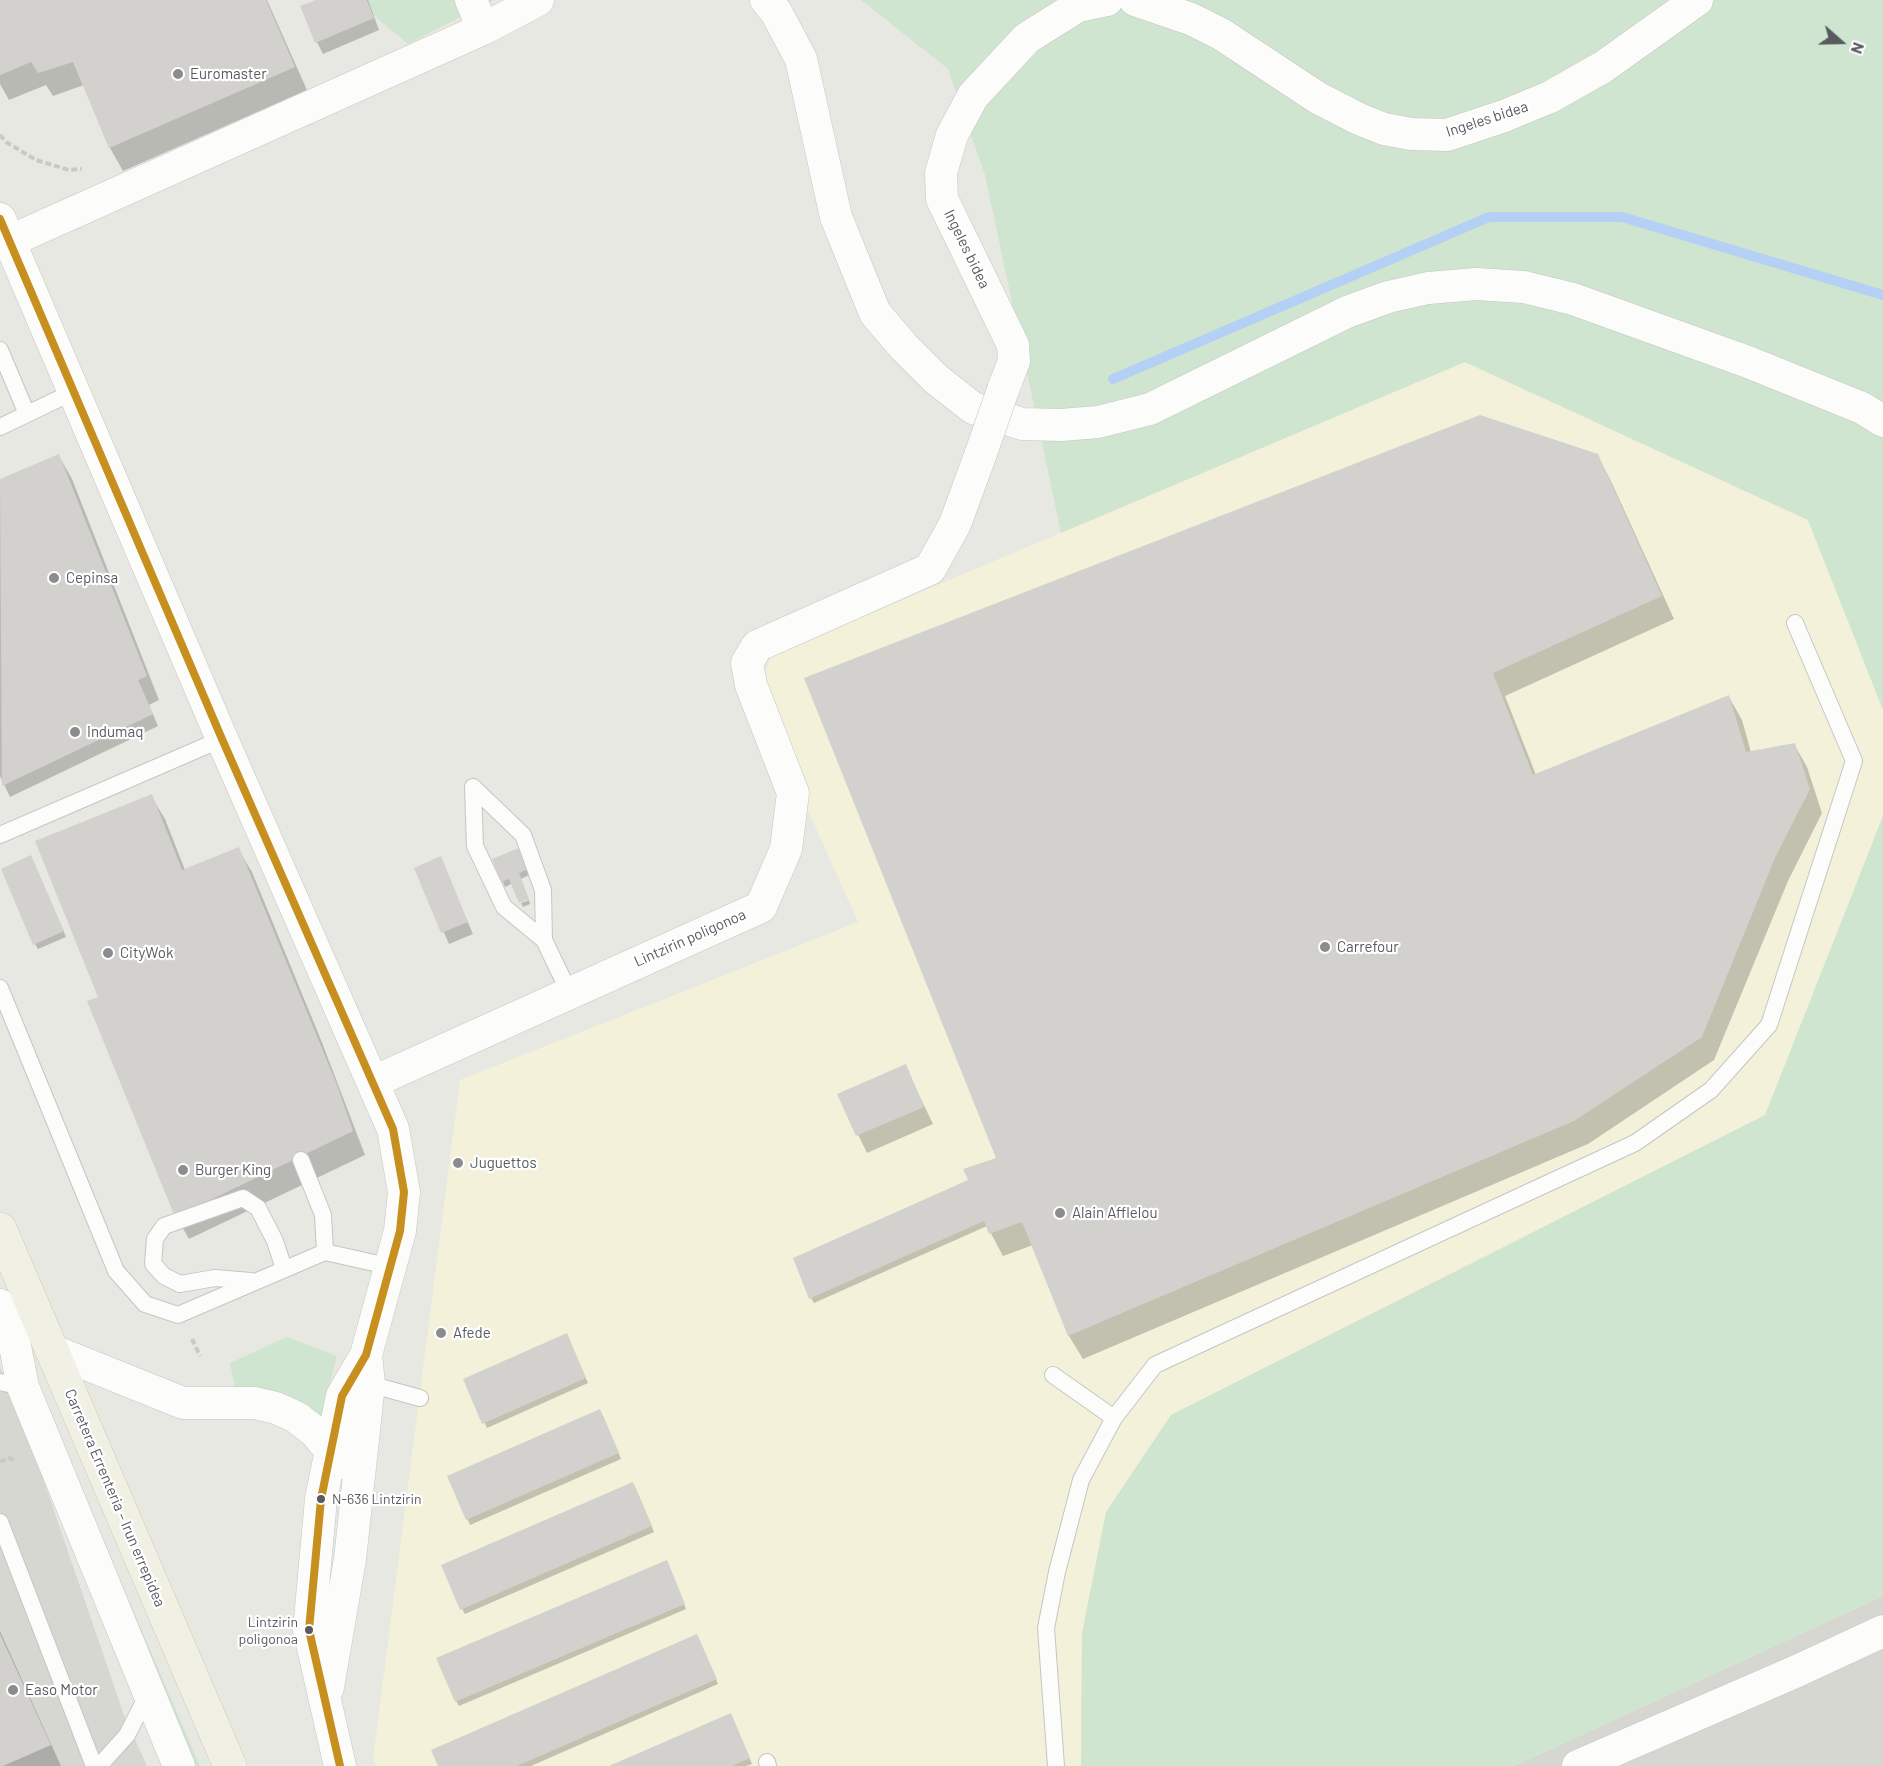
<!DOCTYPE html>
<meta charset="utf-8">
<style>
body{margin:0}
#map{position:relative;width:1883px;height:1766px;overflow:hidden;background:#e8e8e2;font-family:Barlow,sans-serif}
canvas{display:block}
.north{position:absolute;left:1811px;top:12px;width:60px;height:60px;-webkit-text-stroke:4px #fff;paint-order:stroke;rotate:110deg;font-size:16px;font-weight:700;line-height:24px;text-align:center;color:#585a60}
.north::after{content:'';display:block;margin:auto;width:21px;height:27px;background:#585a60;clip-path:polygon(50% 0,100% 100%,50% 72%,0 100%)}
</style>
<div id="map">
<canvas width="1883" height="1766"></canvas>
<div class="north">N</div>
</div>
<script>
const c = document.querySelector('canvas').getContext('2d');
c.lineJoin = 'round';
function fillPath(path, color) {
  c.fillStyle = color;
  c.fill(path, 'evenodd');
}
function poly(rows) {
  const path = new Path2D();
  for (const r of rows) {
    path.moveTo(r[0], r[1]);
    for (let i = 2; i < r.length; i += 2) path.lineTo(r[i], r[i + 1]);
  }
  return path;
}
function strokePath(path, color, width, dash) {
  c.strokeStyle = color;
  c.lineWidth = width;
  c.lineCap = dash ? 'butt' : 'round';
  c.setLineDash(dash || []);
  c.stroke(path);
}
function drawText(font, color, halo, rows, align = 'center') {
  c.font = font + ' Barlow,sans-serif';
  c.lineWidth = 4.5;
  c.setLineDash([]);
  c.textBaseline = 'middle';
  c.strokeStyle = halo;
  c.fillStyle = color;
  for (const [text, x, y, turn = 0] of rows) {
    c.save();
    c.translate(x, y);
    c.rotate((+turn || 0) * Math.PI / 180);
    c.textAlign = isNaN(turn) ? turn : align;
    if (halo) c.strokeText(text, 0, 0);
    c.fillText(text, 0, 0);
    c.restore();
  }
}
const commercial = poly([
 [1464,362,1808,520,1883,710,1883,816,1766,1115,1171,1415,1082,1633,1081,1766,377,1766,373,1759,460,1080,858,922,756,694,772,655]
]);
const industrial = poly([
 [0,1367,24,1423,124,1715,147,1766,0,1766],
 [1883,1596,1883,1766,1514,1766]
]);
const green = poly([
 [355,0,494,0,408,44],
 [861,0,1883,0,1883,710,1808,520,1465,362,1061,533,985,175,948,69],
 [1883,816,1883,1596,1514,1766,1081,1766,1082,1633,1106,1512,1171,1415,1765,1115],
 [287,1337,337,1356,320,1420,235,1388,230,1363],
 [62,1444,200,1766,192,1766]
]);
const shadow = poly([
 [0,0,267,0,307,90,123,171,110,148,84,85,53,96,46,85,9,100,0,84],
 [319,0,368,0,379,30,323,54,317,42],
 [1597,455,1610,479,1674,619,1505,696,1536,775,1729,697,1742,720,1751,752,1794,744,1807,767,1822,813,1788,881,1714,1060,1588,1144,1083,1359,1069,1336,1033,1245,1003,1256,987,1226,814,1303,811,1298,998,1159],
 [59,456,72,479,159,700,149,705,158,726,10,797,0,776,0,481],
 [151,796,165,819,185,870,238,849,252,872,321,1040,365,1155,189,1239,176,1216,100,998],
 [518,850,529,875,505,887,494,860],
 [440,858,473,934,449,944,416,869],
 [33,862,66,937,38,949,35,944],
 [529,900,530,904,523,907,521,903],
 [905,1066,933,1124,867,1153,839,1095],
 [569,1340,588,1383,487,1428,465,1380],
 [603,1416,621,1459,470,1525,449,1477],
 [636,1489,654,1532,465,1614,462,1609],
 [669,1567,686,1609,459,1706,456,1701],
 [0,1631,61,1766,0,1766],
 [699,1641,718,1684,531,1766,439,1766],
 [733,1720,752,1764,746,1766,613,1766]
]);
const stream = poly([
 [1113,379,1489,217,1622,217,1883,295]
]);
const building = poly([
 [0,0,266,0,295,67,109,148,73,62,38,73,31,62,0,75],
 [316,0,367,0,374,18,315,43,300,6],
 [1480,415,1598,454,1662,596,1493,673,1533,775,1729,695,1746,752,1795,743,1810,789,1775,858,1702,1037,1574,1121,1068,1336,1022,1222,989,1234,984,1221,809,1299,793,1258,968,1180,963,1169,996,1158,804,678],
 [59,454,147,676,138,680,153,714,2,786,0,479],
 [152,794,182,870,239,847,337,1085,353,1131,175,1217,87,1001,98,997,35,841],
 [519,848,528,869,519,873,529,899,519,903,509,879,501,882,492,859],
 [31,855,64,931,33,945,1,869],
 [441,856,468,922,441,933,414,868],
 [906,1064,924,1107,856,1136,837,1094],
 [567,1333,586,1378,482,1424,463,1379],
 [600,1409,619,1453,466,1520,447,1476],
 [633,1482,652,1526,460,1610,441,1565],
 [667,1560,685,1604,455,1702,436,1658],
 [0,1634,51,1745,3,1766,0,1766],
 [697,1634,717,1679,517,1766,438,1766,431,1750],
 [731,1713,750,1758,732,1766,609,1766]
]);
const path = poly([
 [0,135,6,142,36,160,69,170,82,169],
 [192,1339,200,1356],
 [0,1462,8,1458,16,1460]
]);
const lane = poly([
 [0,350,27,414],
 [0,427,75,391],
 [473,787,475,846,504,907,544,940,569,992],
 [473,787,523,835,543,890,544,940],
 [0,835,222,739],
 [0,988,116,1271,145,1304,178,1315,325,1252,392,1267],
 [301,1160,323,1215,325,1252],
 [251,1281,215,1278,180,1284,164,1276,153,1264,155,1239,164,1226,243,1198,258,1208,275,1241,284,1269],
 [1053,1375,1114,1418],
 [0,1382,23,1387],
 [369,1384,420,1398],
 [0,1522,94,1766],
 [767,1762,768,1766],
 [99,1766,127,1735,148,1694],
 [1056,1766,1046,1628,1057,1572,1081,1480,1114,1418,1155,1365,1635,1143,1711,1090,1769,1025,1854,761,1795,623]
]);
const street = poly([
 [471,0,483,29],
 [766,0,776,12,801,59,836,217,875,313,904,347,936,379,973,408,1022,424,1061,425,1098,422,1150,409,1347,312,1388,297,1428,288,1476,284,1524,287,1573,299,1748,362,1862,408,1883,421],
 [1135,0,1191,19,1221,34,1318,98,1359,119,1384,129,1411,134,1447,135,1504,116,1550,97,1603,67,1697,0],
 [0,219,222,739,393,1129,404,1192,400,1231,366,1355,342,1396,321,1499,309,1630,340,1766],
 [10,241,483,29,538,0],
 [1003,390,1014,361,1013,345,942,199,941,173,952,135,973,96,1027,38,1078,6,1107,0],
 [373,1082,761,907,786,849,793,793,751,685,747,663,757,646,930,569,955,524,981,453],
 [0,1305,13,1336,23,1387,179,1766],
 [51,1350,183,1403,255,1403,276,1408,296,1417,314,1431,331,1451,336,1464],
 [328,1687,350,1559,369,1384,366,1355],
 [1578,1766,1797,1671,1883,1631]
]);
const primary = poly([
 [0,1229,230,1766]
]);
const streetBridge = poly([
 [981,453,1003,390]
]);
const bus1 = poly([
 [0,219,222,739,393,1129,404,1192,400,1231,366,1355,342,1396,321,1499,309,1630,340,1766]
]);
const markers = [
 [178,74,6,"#8a8c8e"],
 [54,578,6,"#8a8c8e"],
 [75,732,6,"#8a8c8e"],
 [1325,947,6,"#8a8c8e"],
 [108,953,6,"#8a8c8e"],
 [458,1163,6,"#8a8c8e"],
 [183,1170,6,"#8a8c8e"],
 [1060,1213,6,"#8a8c8e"],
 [441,1333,6,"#8a8c8e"],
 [321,1499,5,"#585a60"],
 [309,1630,5,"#585a60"],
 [13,1690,6,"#8a8c8e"]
];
const busNames = [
 ["N-636 Lintzirin",332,1499],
 ["Lintzirin",298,1622,"right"],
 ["poligonoa",298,1639,"right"]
];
const poiNames = [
 ["Euromaster",190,74],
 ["Cepinsa",66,578],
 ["Indumaq",87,732],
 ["Carrefour",1337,947],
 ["CityWok",120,953],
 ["Juguettos",470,1163],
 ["Burger King",195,1170],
 ["Alain Afflelou",1072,1213],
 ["Afede",453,1333],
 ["Easo Motor",25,1690]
];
const streetNames = [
 ["Ingeles bidea",1487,119,-18],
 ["Ingeles bidea",967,249,64],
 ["Lintzirin poligonoa",690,938,-24],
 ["Carretera Errenteria – Irun errepidea",115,1498,67]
];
fillPath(commercial, '#f3f1da');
fillPath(industrial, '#d7d7d2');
fillPath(green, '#cfe5d0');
fillPath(shadow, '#0003');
strokePath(stream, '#b4d0f4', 10);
fillPath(building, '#d2d1cd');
strokePath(lane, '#c5c6c4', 18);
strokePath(street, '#c5c6c4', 33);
strokePath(primary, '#d0ccb0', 34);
strokePath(path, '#c6cac8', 4, [6, 3]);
strokePath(lane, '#fcfcfb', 16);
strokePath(street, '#fcfcfb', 32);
strokePath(primary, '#f0f0e5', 33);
strokePath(streetBridge, '#c5c6c4', 33, []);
strokePath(streetBridge, '#fcfcfb', 32);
strokePath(bus1, '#c78f1d', 8);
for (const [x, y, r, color] of markers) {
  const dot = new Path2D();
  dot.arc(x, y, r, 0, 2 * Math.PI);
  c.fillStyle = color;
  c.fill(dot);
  strokePath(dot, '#fff', 2);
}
drawText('14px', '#585a60', '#fff', busNames, 'left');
drawText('15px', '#585a60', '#fff', poiNames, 'left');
drawText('15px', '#585a60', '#fff', streetNames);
</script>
